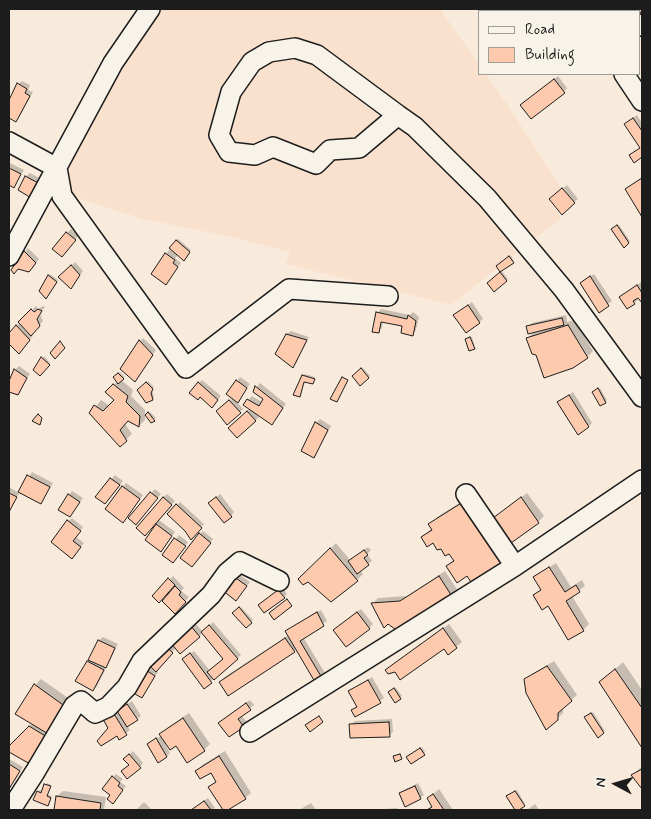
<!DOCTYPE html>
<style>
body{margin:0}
#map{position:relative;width:651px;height:819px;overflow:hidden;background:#f8ebdc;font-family:Mynerve,sans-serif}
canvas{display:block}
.frame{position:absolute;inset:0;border:10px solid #1c1c1c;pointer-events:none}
.legend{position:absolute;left:478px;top:10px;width:162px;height:65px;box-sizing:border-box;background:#f7f3e8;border:1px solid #9f9d96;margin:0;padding:6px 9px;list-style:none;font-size:15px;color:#1c1c1c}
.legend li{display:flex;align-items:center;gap:10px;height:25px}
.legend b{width:25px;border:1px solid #9f9d96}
.north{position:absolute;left:591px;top:759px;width:50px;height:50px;-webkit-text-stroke:4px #f7f3e8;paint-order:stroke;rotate:276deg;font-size:14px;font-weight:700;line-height:20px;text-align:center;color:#1c1c1c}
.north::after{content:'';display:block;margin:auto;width:18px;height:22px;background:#1c1c1c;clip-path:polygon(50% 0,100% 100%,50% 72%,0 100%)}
</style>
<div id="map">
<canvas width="651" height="819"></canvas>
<div class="frame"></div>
<ul class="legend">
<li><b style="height:6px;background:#f7f3e8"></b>Road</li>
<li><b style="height:14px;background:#fdcaad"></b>Building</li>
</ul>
<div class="north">N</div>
</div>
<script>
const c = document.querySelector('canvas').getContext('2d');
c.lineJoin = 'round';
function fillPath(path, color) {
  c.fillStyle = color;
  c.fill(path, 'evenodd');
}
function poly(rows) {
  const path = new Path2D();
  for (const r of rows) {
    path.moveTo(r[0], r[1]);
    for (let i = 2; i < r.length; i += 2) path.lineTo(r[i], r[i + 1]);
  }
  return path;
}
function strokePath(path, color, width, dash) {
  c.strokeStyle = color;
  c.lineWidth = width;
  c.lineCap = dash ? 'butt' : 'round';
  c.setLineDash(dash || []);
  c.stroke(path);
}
const built = poly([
 [161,9,440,9,480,66,480,74,485,74,509,107,561,188,548,199,561,218,451,305,286,264,290,252,232,237,143,219,66,194,64,158,90,117,149,30]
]);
const shadow = poly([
 [616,9,642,9,642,14,640,16,640,11,618,11],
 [558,76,567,88,564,92,526,101],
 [22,81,30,85,28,90,33,92,20,116,16,120,9,117,9,103,18,84],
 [637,115,642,123,642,156,635,161,641,148,629,121],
 [10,163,24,170,14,186,9,184],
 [30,173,45,181,20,190,26,177],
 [642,177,642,214,626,189],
 [567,185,578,199,574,202,554,196],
 [619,225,630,241,624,246,614,228],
 [71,229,78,236,66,252,67,233],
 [178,239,191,250,185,257,179,255,175,258,181,263,169,279,166,254],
 [28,248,39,259,33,267,18,268,13,270],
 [511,256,514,261,501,270,508,279,494,290,489,283,502,272,497,266],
 [75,262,83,271,71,288,60,277],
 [50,274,58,280,47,296,49,276],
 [594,274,612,301,599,311,585,280],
 [641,282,642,301,639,296,636,297,638,300,634,303,621,297],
 [472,302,483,319,466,332,455,315],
 [36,306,38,309,43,306,45,307,40,314,43,321,31,334,33,336,19,352,9,342,9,334],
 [381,309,410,315,413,312,419,317,416,330,413,334,404,325,383,321,382,328,378,332,377,313],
 [566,315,567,322,574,320,593,351,587,357,537,354,528,338,535,331,528,327,532,323],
 [291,331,309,337,296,363,293,366,287,334],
 [472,337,475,347,474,348,468,338],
 [143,338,156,350,135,381,140,341],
 [44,356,50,363,40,374,35,369],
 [19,366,30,374,17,394,9,390,9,384,15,370],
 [363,368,370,376,360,384,354,376],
 [120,372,125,377,121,380,133,390,131,396,145,410,145,420,139,426,129,420,125,424,132,434,120,445,91,413,101,400,110,406,116,400,106,392,118,381,115,377],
 [305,374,315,377,312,383,305,381,301,394,300,396,295,394],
 [240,377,250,384,237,402,243,409,240,412,221,408,233,398,228,393],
 [202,380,221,396,216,402,199,383],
 [148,381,154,387,152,390,154,397,152,399,138,390],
 [260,383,286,404,272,423,254,412,259,417,237,437,229,428,251,408,248,400,252,396,262,402,264,398,254,391],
 [600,388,607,400,605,402,595,391],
 [573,392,592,423,589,426,559,402],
 [150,412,156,418,152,421,147,415],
 [320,419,331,426,317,452,314,456,316,423],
 [32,472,53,483,44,498,41,502,20,492,9,510,9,487,19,493],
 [115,475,123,481,109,499,97,496],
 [126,483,143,495,127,517,123,487],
 [155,489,161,494,139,519,129,518],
 [72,491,83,498,70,516,69,495],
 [527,493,544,516,538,522,495,518],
 [167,494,175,501,159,520,175,532,165,546,155,526,145,534,163,498],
 [220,494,234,512,231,516,214,499],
 [472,495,480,574,467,574,447,566,454,559,449,552,422,537,432,528,430,525,437,517],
 [180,502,204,524,191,538,186,530,168,514],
 [72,518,83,527,76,537,84,543,75,554,68,521],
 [203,531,213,539,196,562,200,534],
 [179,535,188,542,177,558,163,555],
 [336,543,350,560,368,547,371,550,367,554,372,561,360,570,363,574,357,580,331,600,308,580,300,579],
 [556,563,571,587,582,580,585,586,572,596,589,624,583,630,569,638,548,604,534,595,542,589,535,578,541,572],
 [445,571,458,591,452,597,388,622,372,604,378,598,407,596],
 [237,573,250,582,236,599,224,590],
 [173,576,184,588,181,591,189,597,175,612,170,592,159,601,154,596],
 [282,587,287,594,284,597,263,601],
 [241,607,253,620,246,627,234,613],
 [361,609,373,624,369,628,339,626],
 [321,610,327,621,303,637,325,673,321,677,297,648,294,651,220,682,226,676,289,635,287,632,290,628],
 [194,622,203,632,213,622,241,655,204,687,188,656,194,651,210,671,224,658,203,633,199,636,176,648,156,670,158,672,142,697,144,669],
 [449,624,462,642,456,647,444,647,395,671,387,670],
 [103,637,118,644,97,686,93,690,77,681,99,640],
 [554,661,577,695,563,707,563,713,547,728,525,680,532,674],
 [623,662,642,690,642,746,601,682],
 [372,677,384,698,356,716,353,710,357,706,350,691],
 [41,679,71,700,29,762,9,751,10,746,33,723,35,685],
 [396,688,402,696,395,701,391,691],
 [250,700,254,705,241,715,247,722,243,726,224,719],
 [132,701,141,716,127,725,130,730,120,738,110,728,115,707,118,711],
 [593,712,605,731,603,732,588,716],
 [189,713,210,744,204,750,167,743,165,744,170,753,167,756,148,744,162,735,167,728],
 [392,719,393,732,389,735,351,725,355,721],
 [422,747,425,752,424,754,409,756],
 [133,751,143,763,140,767,130,765,125,759],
 [225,751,251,793,245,798,224,810,210,787,217,780,211,771,197,771,202,765],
 [9,759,23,767,9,790],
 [642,766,642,787,633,775],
 [116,774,123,779,120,782,126,786,117,798,112,795,113,777],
 [47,783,51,785,47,794,52,796,49,803,38,792,40,790,43,792],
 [418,783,424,795,420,798,400,794,404,790],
 [439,789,453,810,426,810,433,805,428,799],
 [517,790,525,804,516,810,508,797],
 [63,791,106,797,104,810,55,810,57,796],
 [208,798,215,808,212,810,191,810],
 [144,802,152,810,136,810],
 [311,803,316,810,299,810],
 [535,804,539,810,527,810],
 [397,808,398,810,372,810]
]);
const building = poly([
 [615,9,642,9,642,15,640,17,640,11,616,11,615,9],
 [554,79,565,93,531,119,520,105,554,79],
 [17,83,27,89,25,93,30,96,16,122,9,118,9,100,17,83],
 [633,118,642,131,642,157,634,163,629,155,640,148,624,124,633,118],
 [9,168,21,174,14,188,9,185,9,168],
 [25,176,42,185,33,199,18,190,25,176],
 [642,178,642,217,625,189,642,178],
 [562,188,575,203,562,215,549,199,562,188],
 [617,225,629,243,624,248,611,229,617,225],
 [66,232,76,240,62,257,52,249,66,232],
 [176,240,190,252,184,261,169,248,176,240],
 [24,251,36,263,29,272,18,269,14,274,11,270,24,251],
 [165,253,175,260,173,263,178,267,166,285,151,274,165,253],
 [509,256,514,263,500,272,496,266,509,256],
 [71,265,80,275,71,289,58,277,71,265],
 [500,272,507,281,494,292,487,283,500,272],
 [48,275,57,282,46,299,39,291,48,275],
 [590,276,609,306,599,313,580,283,590,276],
 [637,285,642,293,642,303,638,298,633,301,635,304,627,309,619,297,637,285],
 [468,305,480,323,466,333,453,315,468,305],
 [31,309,34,312,38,309,42,311,37,319,40,326,31,336,18,322,31,309],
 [376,312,407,319,408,315,416,321,413,336,401,333,402,326,381,322,379,333,372,332,376,312],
 [562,318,564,325,528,334,526,326,562,318],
 [16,325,30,340,19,354,9,344,9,333,16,325],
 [568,325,588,358,573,368,544,378,536,355,532,354,526,338,568,325],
 [286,334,307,340,293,368,275,354,286,334],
 [470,337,475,349,469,351,465,339,470,337],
 [139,340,153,355,135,382,120,369,139,340],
 [60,341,65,348,55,359,50,353,60,341],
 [41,357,50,365,40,376,33,370,41,357],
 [361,368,369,378,360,386,352,376,361,368],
 [14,369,27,378,18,395,9,392,9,381,14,369],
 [118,373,124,379,118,384,113,377,118,373],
 [302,375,315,379,313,384,304,382,300,397,293,395,302,375],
 [342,377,348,380,337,402,330,399,342,377],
 [236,380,247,388,238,403,226,394,236,380],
 [146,382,153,389,151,393,153,400,146,403,137,390,146,382],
 [198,382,218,400,212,408,200,397,198,400,189,393,198,382],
 [113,384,128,396,126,402,140,416,139,427,128,421,120,430,127,441,120,447,89,413,94,405,103,411,114,400,105,392,113,384],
 [255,386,283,408,272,425,243,405,247,399,259,406,263,399,253,392,255,386],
 [598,388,606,403,600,406,592,392,598,388],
 [569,395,589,427,578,435,557,402,569,395],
 [229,400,241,413,227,425,216,411,229,400],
 [247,411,256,421,237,438,228,428,247,411],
 [148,412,155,421,151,423,145,415,148,412],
 [38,414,42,418,40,425,32,421,38,414],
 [315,422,328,430,314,458,301,451,315,422],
 [27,475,50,487,41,504,18,492,27,475],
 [110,478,120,485,105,504,95,497,110,478],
 [122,486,140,499,123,523,105,509,122,486],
 [150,492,158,498,136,525,128,518,150,492],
 [9,493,17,497,9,512,9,493],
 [68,494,80,502,70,517,58,510,68,494],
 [163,497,172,505,145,536,136,528,163,497],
 [216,497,232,517,224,523,208,503,216,497],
 [521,497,539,523,511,543,493,518,521,497],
 [463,502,506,568,484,582,480,576,471,582,467,576,457,583,446,566,454,561,449,554,445,556,441,549,437,550,433,543,427,547,421,537,432,530,428,524,463,502],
 [176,504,202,528,191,540,185,531,167,514,176,504],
 [67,520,81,531,73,541,81,547,72,559,51,542,67,520],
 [156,524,172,536,161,552,145,540,156,524],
 [199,533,211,543,192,567,180,558,199,533],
 [174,538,186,546,173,563,162,555,174,538],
 [330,548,358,581,331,602,308,582,303,585,298,579,330,548],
 [364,550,368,555,364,558,369,565,357,574,348,561,364,550],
 [549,567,565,592,576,585,580,592,566,601,584,631,568,640,548,606,542,610,533,595,541,590,533,577,549,567],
 [233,576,247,586,236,601,222,590,233,576],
 [439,576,453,598,399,632,388,624,384,628,371,603,400,601,439,576],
 [168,578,175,585,159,603,152,596,168,578],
 [175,586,181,592,179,595,186,602,175,614,162,601,175,586],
 [278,590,285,598,264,613,258,605,278,590],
 [287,599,292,606,274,620,269,613,287,599],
 [239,607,252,623,246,628,232,613,239,607],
 [317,612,324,626,300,641,322,678,315,682,285,631,317,612],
 [357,612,370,629,346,647,333,630,357,612],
 [190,625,200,637,180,654,170,642,190,625],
 [209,625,238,659,214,680,207,672,223,659,201,632,209,625],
 [443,628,457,648,448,655,444,649,400,680,395,672,388,674,385,670,443,628],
 [285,638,295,652,228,696,219,682,285,638],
 [98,640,115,648,106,668,88,660,98,640],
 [164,645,173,653,156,672,148,664,164,645],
 [190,653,212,683,204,689,182,659,190,653],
 [87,661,104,670,93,691,75,681,87,661],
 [547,666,572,701,558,713,558,720,546,730,526,693,524,679,547,666],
 [143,668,155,676,142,698,130,691,143,668],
 [615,669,642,708,642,748,599,682,615,669],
 [368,680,381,703,355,717,351,710,357,707,348,691,368,680],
 [34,684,66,707,50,735,15,714,34,684],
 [394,688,401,699,395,703,388,692,394,688],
 [246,703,251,710,238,719,244,727,229,737,218,723,246,703],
 [127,704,138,720,127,727,117,711,127,704],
 [111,709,127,735,119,740,117,736,101,746,97,741,108,728,101,716,111,709],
 [591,713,604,733,598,738,584,717,591,713],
 [319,716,323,722,310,732,305,725,319,716],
 [183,718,205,751,187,763,176,746,170,750,159,734,183,718],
 [389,722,390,737,350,738,349,724,389,722],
 [29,726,47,737,30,764,9,752,9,746,29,726],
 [156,738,167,757,158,763,147,744,156,738],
 [420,748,425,755,411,764,406,757,420,748],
 [129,754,141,768,127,779,121,771,129,765,123,759,129,754],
 [400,754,402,759,395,762,393,756,400,754],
 [219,756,246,799,228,810,223,810,208,787,216,782,211,773,200,779,195,771,219,756],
 [9,764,20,771,9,789,9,764],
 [642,769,642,789,631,775,642,769],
 [112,776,120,783,118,786,123,790,113,804,107,799,110,795,102,789,112,776],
 [44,784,51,786,47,796,51,798,48,806,33,800,37,791,41,793,44,784],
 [415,786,421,799,405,807,399,793,415,786],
 [515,791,525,806,519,810,515,810,506,796,515,791],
 [433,794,444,810,427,810,432,807,427,798,433,794],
 [56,796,101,803,100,810,54,810,56,796],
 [204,801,211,810,191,810,204,801]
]);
const minor = poly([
 [588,9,590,11],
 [640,26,642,24],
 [624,74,642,101],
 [398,115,359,148,330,150,316,164,273,147,255,155,229,152,219,135,231,92,252,62,269,52,295,48,317,55,398,115,415,127,487,198,564,290,642,397],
 [9,142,57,168,62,196,186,368,289,289,388,296],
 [9,256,113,63,150,9],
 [466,494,515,566],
 [250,732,515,566,642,480],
 [9,810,15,803,35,772,74,706,81,701,95,713,108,707,127,687,142,661,211,595,227,573,240,562,279,581]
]);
fillPath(built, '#fae1ce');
fillPath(shadow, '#0003');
fillPath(building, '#fdcaad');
strokePath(building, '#1c1c1c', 1);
strokePath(minor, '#1c1c1c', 22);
strokePath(minor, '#f7f3e8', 19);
</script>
